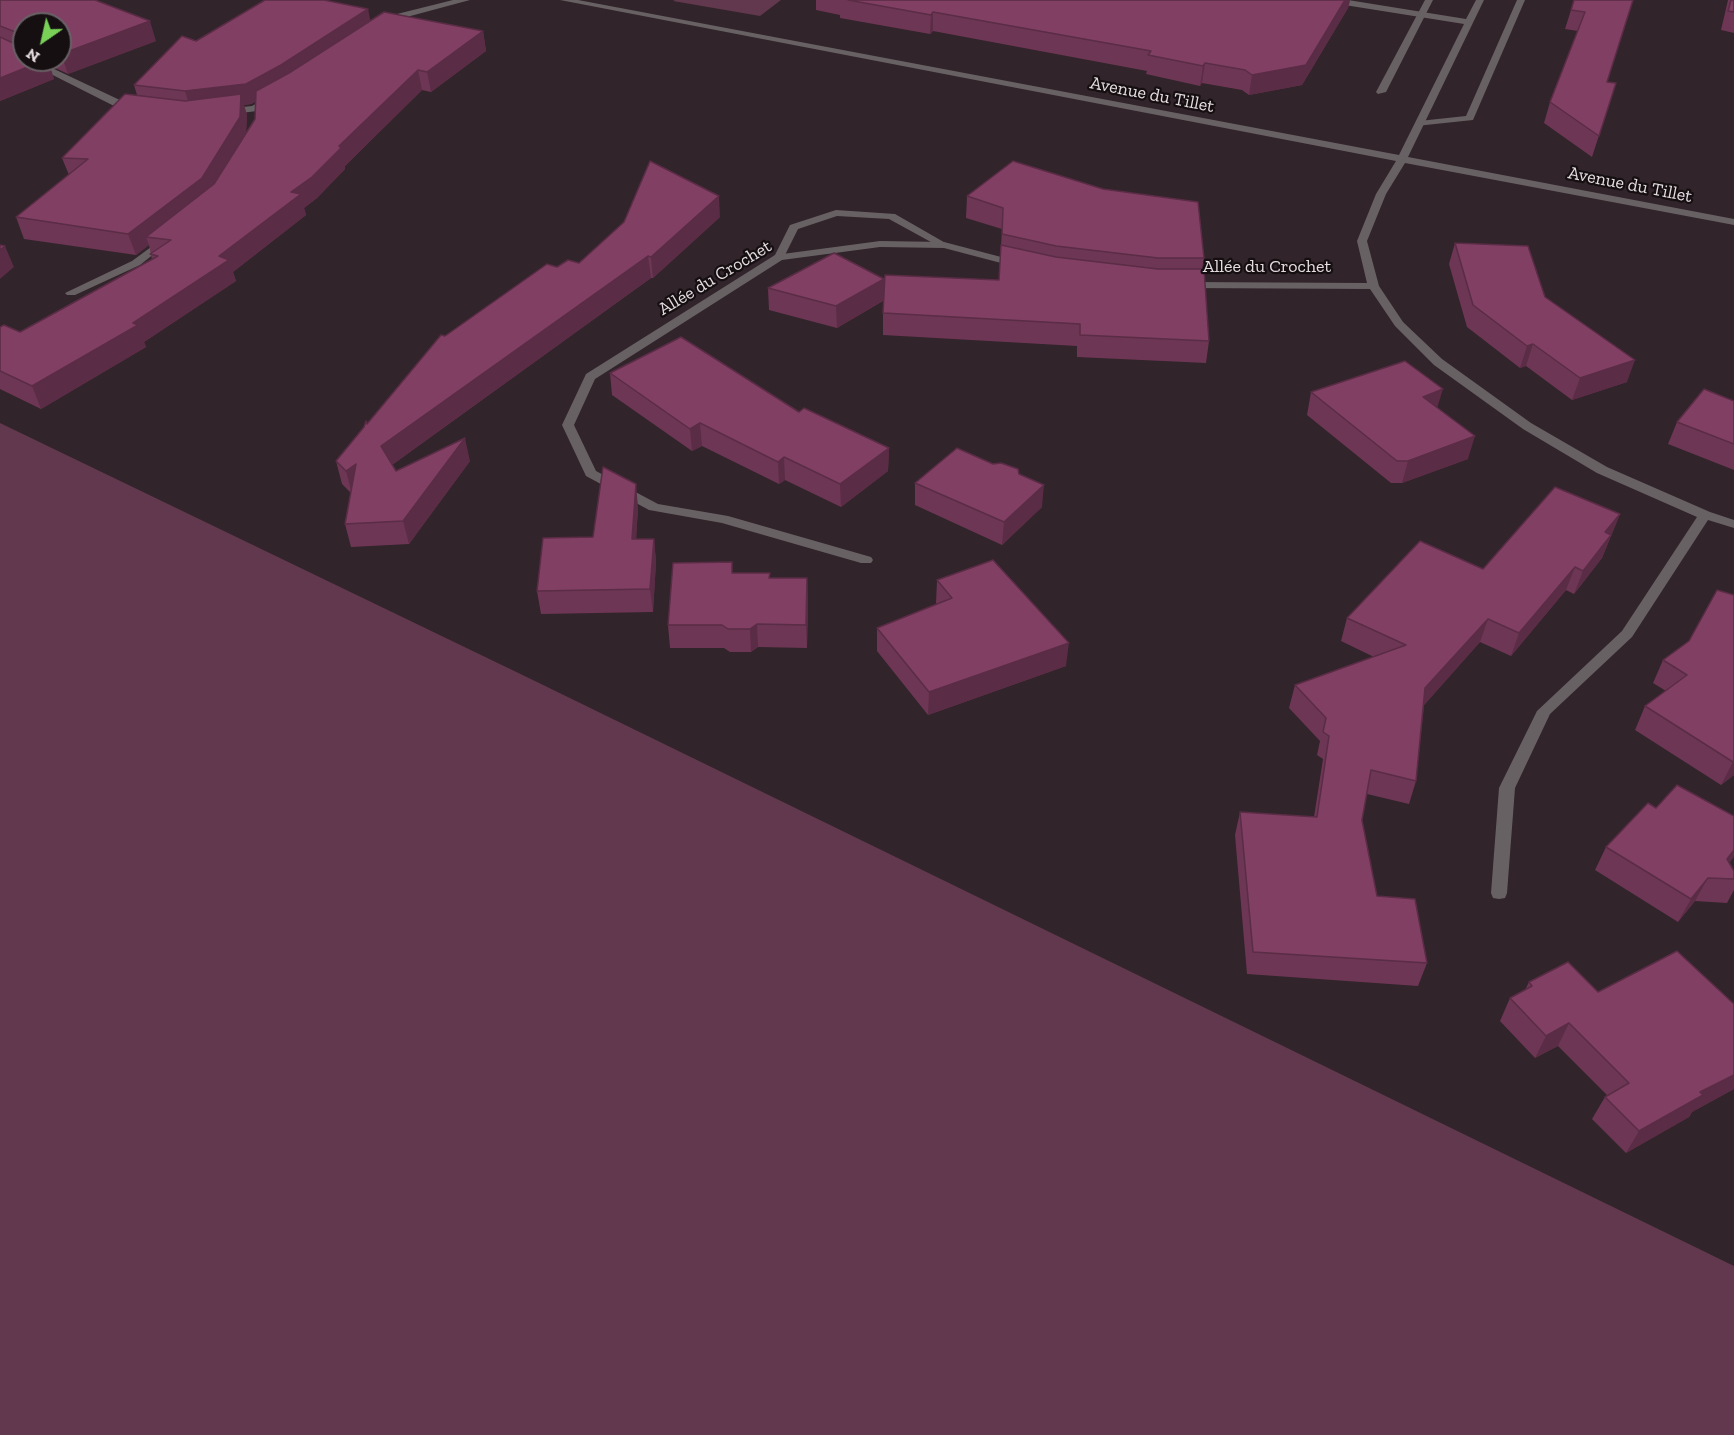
<!DOCTYPE html>
<meta charset="utf-8">
<style>
body{margin:0}
#map{position:relative;width:1734px;height:1435px;overflow:hidden;background:#31242a;font-family:"Zilla Slab",serif}
canvas{display:block}
.north{position:absolute;left:12px;top:12px;width:60px;height:60px;box-sizing:border-box;background:#150f12;border:2px solid #696165;border-radius:50%;rotate:214deg;font-size:16px;font-weight:700;line-height:24px;text-align:center;color:#e6dde1}
.north::after{content:'';display:block;margin:auto;width:21px;height:27px;background:#79d157;clip-path:polygon(50% 0,100% 100%,50% 72%,0 100%)}
</style>
<div id="map">
<canvas width="1734" height="1435"></canvas>
<div class="north">N</div>
</div>
<script>
const c = document.querySelector('canvas').getContext('2d');
c.lineJoin = 'round';
function fillPath(path, color) {
  c.fillStyle = color;
  c.fill(path, 'evenodd');
}
function poly(rows) {
  const path = new Path2D();
  for (const r of rows) {
    path.moveTo(r[0], r[1]);
    for (let i = 2; i < r.length; i += 2) path.lineTo(r[i], r[i + 1]);
  }
  return path;
}
function strokePath(path, color, width, dash) {
  c.strokeStyle = color;
  c.lineWidth = width;
  c.lineCap = dash ? 'butt' : 'round';
  c.setLineDash(dash || []);
  c.stroke(path);
}
function drawText(font, color, halo, rows, align = 'center') {
  c.font = font + ' "Zilla Slab",serif';
  c.lineWidth = 4.5;
  c.setLineDash([]);
  c.textBaseline = 'middle';
  c.strokeStyle = halo;
  c.fillStyle = color;
  for (const [text, x, y, turn = 0] of rows) {
    c.save();
    c.translate(x, y);
    c.rotate((+turn || 0) * Math.PI / 180);
    c.textAlign = isNaN(turn) ? turn : align;
    if (halo) c.strokeText(text, 0, 0);
    c.fillText(text, 0, 0);
    c.restore();
  }
}
const green = poly([
 [675,0,781,0,760,16,673,1],
 [0,423,535,681,1734,1266,1734,1435,0,1435]
]);
const lane = poly([
 [1425,0,1433,0,1386,92,1378,94,1376,92,1425,0],
 [1517,0,1525,0,1473,120,1416,126,1416,122,1419,121,1466,116,1517,0],
 [836,210,895,214,949,245,948,247,940,247,889,219,837,216,798,229,783,259,775,259,774,257,790,225,836,210]
]);
const street = poly([
 [453,0,470,0,403,18,390,27,383,25,397,14,453,0],
 [560,0,578,0,1399,155,1464,24,1332,3,1328,0,1348,0,1466,19,1476,0,1484,0,1408,157,1734,219,1734,225,1405,163,1386,194,1367,241,1379,286,1403,322,1442,359,1531,423,1607,467,1710,512,1734,520,1734,528,1708,520,1632,637,1550,714,1515,788,1507,893,1505,898,1499,899,1493,898,1491,893,1499,788,1537,711,1622,631,1697,517,1597,473,1523,429,1434,365,1395,326,1370,289,1187,288,1181,285,1187,282,1367,283,1357,241,1376,194,1396,161,560,0],
 [23,60,35,60,141,110,136,113,124,111,23,60],
 [270,96,278,98,257,111,225,115,220,112,225,109,252,106,270,96],
 [166,236,171,239,170,241,140,265,75,295,67,295,65,293,132,261,166,236],
 [880,241,944,242,1024,263,1026,265,1020,268,944,248,880,247,782,260,595,379,574,425,596,471,658,504,728,516,871,557,873,560,871,563,861,563,722,523,649,510,586,476,562,425,586,374,775,255,880,241]
]);
const wall = poly([
 [0,0,156,41,68,74,49,65,54,79,0,101],
 [24,24,60,24,60,60,24,60],
 [816,0,1350,0,1348,8,1302,85,1249,95,1242,90,1202,83,1200,86,1146,74,1147,71,933,31,930,34,840,18,840,15,816,10],
 [1633,0,1607,82,1616,83,1592,157,1544,123,1550,102,1578,31,1565,29,1571,10],
 [1728,0,1734,0,1734,33,1721,30],
 [370,20,483,31,486,51,431,92,422,90,345,166,345,169,317,198,304,208,306,215,233,272,236,281,144,342,146,347,41,409,0,389,0,327,20,332,152,260,149,245,136,255,24,239,16,217,69,175,62,158,137,95,134,85,196,41],
 [255,102,255,119,246,132,247,115,244,105,251,104],
 [967,196,1204,258,1202,269,1209,341,1206,363,1077,357,1077,346,883,335,883,301,837,328,769,310,768,288,884,279,884,290,999,280,1002,229,966,218],
 [720,217,653,278,651,278,392,465,396,471,470,461,409,544,351,547,345,524,351,493,342,484,336,461,367,424,445,336,557,267,579,263],
 [1455,243,1545,297,1627,382,1572,400,1526,366,1520,368,1467,327,1449,264],
 [610,373,799,412,889,448,888,471,841,507,785,480,779,484,702,446,692,451,612,395],
 [1311,392,1437,408,1468,459,1402,483,1391,483,1307,415],
 [1734,401,1734,470,1668,444,1677,422],
 [993,464,1019,474,1042,507,1002,545,915,505,915,483],
 [638,507,636,539,654,539,656,562,653,612,541,614,537,591,593,537],
 [1620,514,1602,558,1574,594,1566,590,1511,656,1480,642,1424,705,1416,781,1409,804,1367,794,1362,820,1377,896,1427,963,1418,986,1247,974,1235,835,1240,812,1314,817,1323,759,1317,755,1320,741,1289,708,1295,685,1374,657,1341,641,1347,618,1483,569],
 [733,573,770,578,807,578,808,601,807,648,758,647,751,652,730,652,724,648,670,648,668,625],
 [937,580,1066,666,928,715,877,651,877,628,937,604,936,603],
 [1734,596,1734,775,1721,785,1635,730,1645,706,1666,691,1653,683,1663,660,1689,641],
 [1606,847,1729,863,1734,871,1734,890,1727,903,1695,901,1678,922,1595,870],
 [1529,982,1598,992,1734,1004,1734,1089,1692,1112,1689,1117,1626,1153,1592,1119,1605,1097,1607,1095,1558,1046,1535,1058,1500,1021,1510,998,1525,990]
]);
const shadedWall = poly([
 [1345,0,1350,0,1348,8,1302,85,1249,95,1252,75],
 [368,9,372,28,286,85,251,104,244,105,247,115,246,137,208,198,146,237,149,245,136,255,128,234,191,111,185,91],
 [933,12,933,31,930,34,931,15],
 [150,21,156,41,68,74,61,54],
 [483,31,486,51,431,92,427,72],
 [45,60,48,60,54,79,0,101,0,78],
 [1205,63,1202,83,1200,86,1203,66],
 [418,70,422,90,345,166,345,169,317,198,304,208,306,215,233,272,236,281,144,342,146,347,41,409,32,386,133,323,219,256,291,192],
 [719,196,720,217,653,278,651,257],
 [5,246,14,267,0,279,0,250],
 [648,256,651,278,386,469,381,446],
 [884,279,884,300,837,328,836,306],
 [1533,344,1526,366,1520,368,1527,346],
 [1635,360,1627,382,1572,400,1580,378],
 [1443,389,1436,412,1423,397],
 [700,423,702,446,692,451,690,429],
 [1475,436,1468,459,1402,483,1408,461],
 [465,438,470,461,409,544,403,521],
 [889,448,888,471,841,507,840,484],
 [784,457,785,480,779,484,778,462],
 [356,464,352,494,346,471],
 [636,484,638,507,635,562,632,539],
 [1044,485,1042,507,1002,545,1004,522],
 [1620,514,1602,558,1574,594,1583,571,1605,532],
 [654,539,656,562,653,612,650,589],
 [1575,567,1566,590,1511,656,1519,633],
 [807,578,808,601,807,648,806,625],
 [1488,619,1480,642,1418,712,1425,688],
 [757,624,758,647,751,652,750,629],
 [1069,643,1066,666,928,715,929,692],
 [1734,761,1734,775,1721,785,1733,762],
 [1734,850,1734,857,1717,879,1727,859],
 [1708,878,1695,901,1678,922,1691,899],
 [1569,1023,1558,1046,1535,1058,1546,1036],
 [1734,1075,1734,1089,1692,1112,1689,1117,1626,1153,1639,1131,1700,1092]
]);
const building = poly([
 [0,0,95,0,150,21,61,54,60,53,60,24,24,24,24,38,19,38,18,33,0,26,0,0],
 [265,0,324,0,368,9,281,65,246,84,185,91,134,85,182,36,196,41,265,0],
 [848,0,1345,0,1306,65,1252,75,1245,70,1205,63,1203,66,1148,55,1151,51,933,12,931,15,848,0],
 [1574,0,1633,0,1607,82,1616,83,1599,136,1550,102,1585,12,1571,10,1574,0],
 [1731,0,1734,0,1734,12,1728,11,1731,0],
 [384,12,483,31,427,72,418,70,339,146,341,148,312,177,291,192,301,194,219,256,229,260,133,323,138,325,32,386,0,371,0,327,4,325,20,332,158,256,150,254,171,240,146,237,214,184,255,119,256,91,289,73,384,12],
 [0,37,24,48,24,60,45,60,0,78,0,37],
 [125,94,185,101,241,94,240,117,202,178,128,234,16,217,88,159,62,158,125,94],
 [650,161,719,196,651,257,648,256,381,446,396,471,465,438,403,521,345,524,356,464,346,471,336,461,364,427,366,421,367,424,441,335,445,336,547,264,557,267,568,260,579,263,624,222,650,161],
 [1013,161,1103,189,1198,202,1204,258,1158,258,1056,246,1002,234,1003,208,967,196,1013,161],
 [1455,243,1528,246,1545,297,1635,360,1580,378,1533,344,1527,346,1473,305,1455,243],
 [0,245,5,246,0,250,0,245],
 [1001,245,1056,257,1158,269,1204,269,1209,341,1080,335,1080,324,883,313,885,275,999,280,1001,245],
 [834,253,884,279,836,306,768,288,834,253],
 [681,337,799,412,804,408,889,448,840,484,784,457,778,462,700,423,690,429,610,373,681,337],
 [1405,361,1443,389,1423,397,1475,436,1408,461,1397,461,1311,392,1405,361],
 [1704,389,1734,401,1734,444,1677,422,1704,389],
 [957,448,993,464,1001,463,1018,469,1019,474,1044,485,1004,522,915,483,957,448],
 [603,467,636,484,632,539,654,539,650,589,537,591,543,538,593,537,603,467],
 [1555,487,1620,514,1605,532,1611,535,1583,571,1575,567,1519,633,1488,619,1425,688,1416,781,1371,770,1362,820,1377,896,1415,899,1427,963,1253,952,1240,812,1317,817,1329,736,1323,732,1326,718,1295,685,1406,645,1347,618,1420,541,1483,569,1555,487],
 [993,560,1069,643,929,692,877,628,952,598,937,580,993,560],
 [732,562,732,573,770,573,769,578,807,578,806,625,757,624,750,629,728,629,722,625,668,625,673,563,732,562],
 [1717,590,1734,595,1734,761,1733,762,1645,706,1687,675,1663,660,1689,641,1717,590],
 [1677,785,1734,816,1734,850,1727,859,1734,871,1734,879,1708,878,1691,899,1606,847,1648,803,1656,808,1677,785],
 [1677,951,1734,1004,1734,1075,1700,1092,1703,1095,1639,1131,1605,1097,1629,1083,1569,1023,1546,1036,1510,998,1532,986,1529,982,1568,962,1598,992,1677,951]
]);
const farStreetnames = [
 ["Avenue du Tillet",1152,95,11],
 ["Avenue du Tillet",1630,185,11],
 ["Allée du Crochet",1267,267],
 ["Allée du Crochet",715,278,-31]
];
fillPath(green, '#61384d');
fillPath(lane, '#686164');
fillPath(street, '#686164');
fillPath(wall, '#6e3655');
fillPath(shadedWall, '#5a2c45');
fillPath(building, '#803f63');
strokePath(building, '#5a2c45', 1.5);
drawText('18px', '#e6dde1', '#150f12', farStreetnames);
</script>
